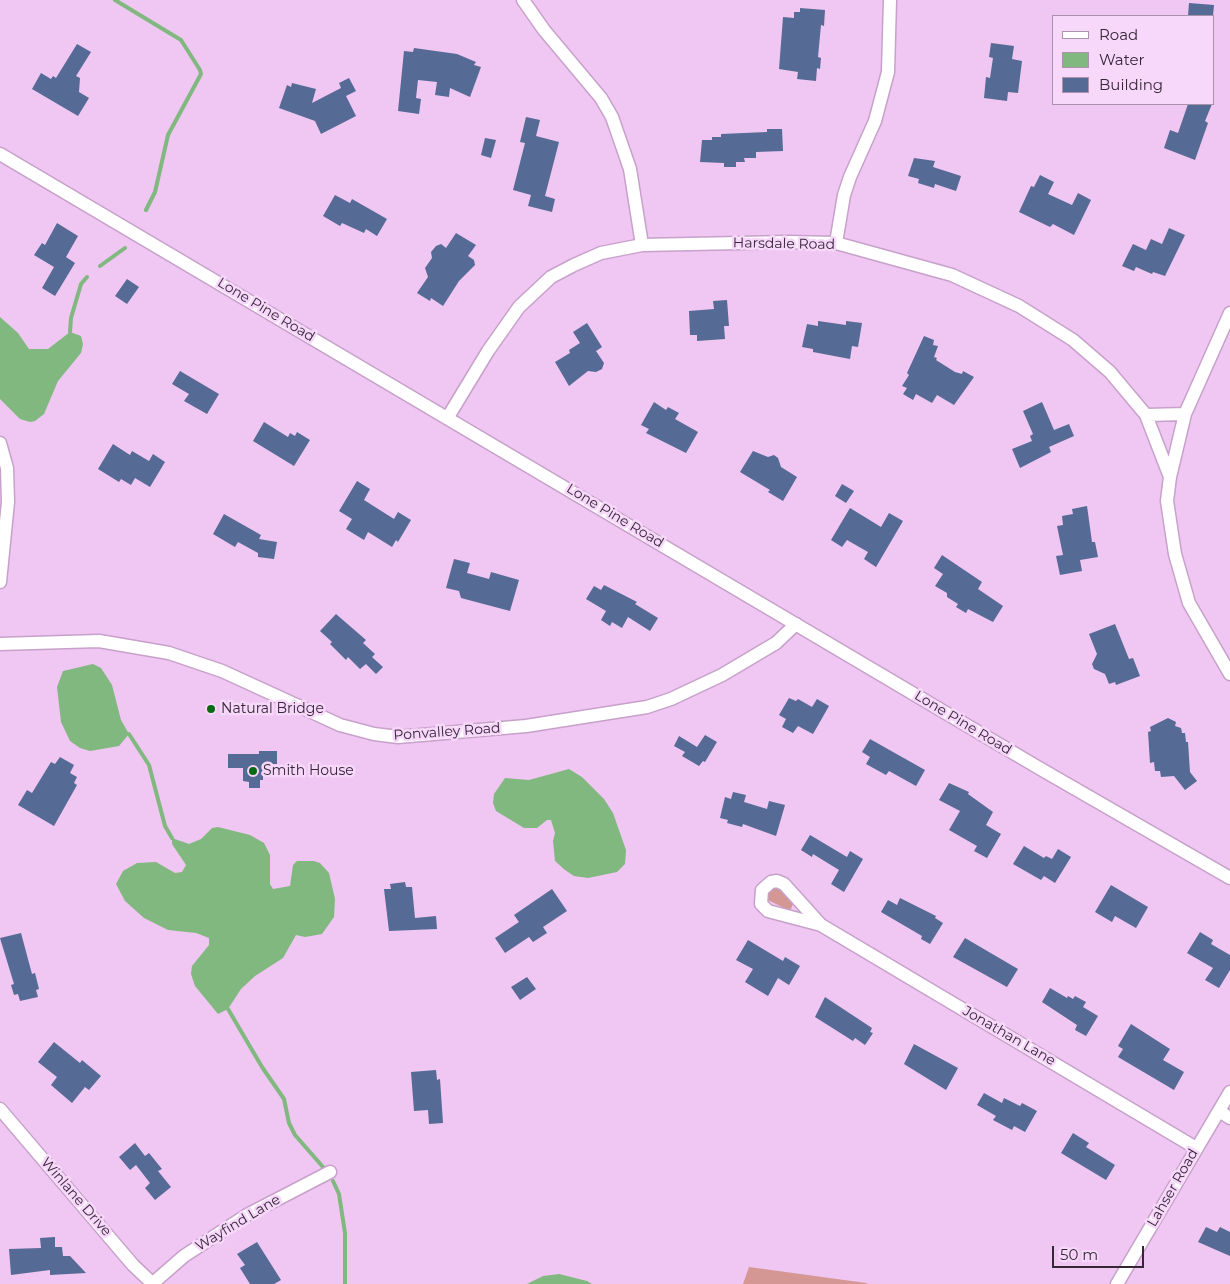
<!DOCTYPE html>
<style>
body{margin:0}
#map{position:relative;width:1230px;height:1284px;overflow:hidden;background:#efc7f2;font-family:Montserrat,sans-serif}
canvas{display:block}
.legend{position:absolute;left:1052px;top:15px;width:162px;height:90px;box-sizing:border-box;background:#f7d7fa;border:1px solid #aa91ac;margin:0;padding:6px 9px;list-style:none;font-size:15px;color:#362737}
.legend li{display:flex;align-items:center;gap:10px;height:25px}
.legend b{width:25px;border:1px solid #aa91ac}
.scale{position:absolute;left:1052px;top:1246px;width:92px;height:22px;box-sizing:border-box;border:2px solid #362737;border-top:0;padding-left:6px;font-size:15px;line-height:18px;white-space:nowrap;color:#362737;-webkit-text-stroke:4px #f7d7fa;paint-order:stroke}
</style>
<div id="map">
<canvas width="1230" height="1284"></canvas>
<ul class="legend">
<li><b style="height:6px;background:#fff"></b>Road</li>
<li><b style="height:14px;background:#81b87f"></b>Water</li>
<li><b style="height:14px;background:#556a94"></b>Building</li>
</ul>
<div class="scale">50 m</div>
</div>
<script>
const c = document.querySelector('canvas').getContext('2d');
c.lineJoin = 'round';
function fillPath(path, color) {
  c.fillStyle = color;
  c.fill(path, 'evenodd');
}
function poly(rows) {
  const path = new Path2D();
  for (const r of rows) {
    path.moveTo(r[0], r[1]);
    for (let i = 2; i < r.length; i += 2) path.lineTo(r[i], r[i + 1]);
  }
  return path;
}
function strokePath(path, color, width, dash) {
  c.strokeStyle = color;
  c.lineWidth = width;
  c.lineCap = dash ? 'butt' : 'round';
  c.setLineDash(dash || []);
  c.stroke(path);
}
function drawText(font, color, halo, rows, align = 'center') {
  c.font = font + ' Montserrat,sans-serif';
  c.lineWidth = 5;
  c.setLineDash([]);
  c.textBaseline = 'middle';
  c.strokeStyle = halo;
  c.fillStyle = color;
  for (const [text, x, y, turn = 0] of rows) {
    c.save();
    c.translate(x, y);
    c.rotate((+turn || 0) * Math.PI / 180);
    c.textAlign = isNaN(turn) ? turn : align;
    if (halo) c.strokeText(text, 0, 0);
    c.fillText(text, 0, 0);
    c.restore();
  }
}
const green = poly([
 [776,886,793,904,790,911,768,900,766,894,767,890],
 [749,1267,866,1283,868,1284,743,1284]
]);
const water = poly([
 [0,317,18,333,29,349,48,349,70,332,81,336,83,344,81,353,58,381,44,414,35,421,30,422,20,419,0,399],
 [93,664,101,668,112,685,121,720,129,734,119,746,90,751,80,748,70,741,61,722,57,687,63,671],
 [569,769,582,777,604,799,613,813,626,850,625,864,617,872,588,878,574,876,565,870,555,861,553,841,555,833,551,820,547,820,537,828,524,828,496,811,493,803,494,794,505,778,529,780],
 [218,827,250,835,264,843,270,855,270,884,273,889,290,886,293,865,297,861,314,861,320,863,329,873,335,899,334,917,322,934,305,937,296,935,283,958,255,976,241,989,228,1009,218,1014,195,986,191,974,192,966,209,945,209,938,196,933,168,930,144,918,125,901,116,884,123,871,137,863,156,862,175,873,182,872,186,865,172,844,172,838,189,844,201,839,212,828],
 [559,1274,587,1281,592,1284,527,1284,543,1276]
]);
const stream = poly([
 [115,0,181,40,200,70,201,74,168,135,155,192,146,210],
 [100,266,125,248],
 [70,332,71,318,81,284,87,277],
 [129,734,149,765,165,826,172,838],
 [228,1009,262,1067,284,1099,289,1123,295,1135,323,1167],
 [333,1181,339,1194,345,1233,345,1284]
]);
const building = poly([
 [1189,3,1214,5,1213,16,1188,16],
 [800,8,825,10,824,26,821,25,818,57,821,58,820,69,817,68,816,81,797,79,798,72,779,69,783,17,794,18,794,12,800,12],
 [991,43,1014,46,1012,59,1022,61,1018,93,1008,92,1007,101,984,98,986,77,990,78,993,58,989,57],
 [77,44,91,52,76,76,80,78,79,92,89,98,78,116,32,89,41,73,51,79,53,76,56,78],
 [414,48,457,54,476,62,474,65,481,67,470,97,450,88,449,97,435,95,437,82,418,80,416,98,421,99,419,114,398,111,404,51,413,52],
 [349,78,356,91,346,96,356,116,321,134,315,121,279,108,287,85,291,87,292,83,316,89,312,103,341,88,339,83],
 [1188,104,1212,104,1205,121,1208,123,1195,160,1164,148,1170,130,1178,133],
 [526,117,540,120,536,136,559,142,545,196,555,199,552,212,528,206,531,195,513,190,525,143,520,142],
 [767,129,782,129,783,151,756,152,756,158,744,158,745,162,736,162,736,167,724,167,724,163,700,162,702,140,712,140,712,137,721,137,721,134,767,132],
 [485,138,496,140,491,158,481,155],
 [914,158,935,161,933,167,961,176,956,191,935,184,934,188,918,183,919,179,908,176],
 [1040,175,1054,182,1048,194,1072,205,1078,193,1091,200,1074,235,1053,224,1050,227,1019,212,1031,186,1034,187],
 [335,195,350,203,352,199,387,219,377,236,366,229,364,233,342,223,340,226,323,216],
 [57,223,78,236,66,257,75,263,55,296,42,288,54,267,34,255,42,243,45,245],
 [1169,228,1185,235,1165,276,1153,272,1152,274,1136,267,1134,271,1122,266,1133,244,1146,250,1151,239,1162,244],
 [456,233,476,245,468,256,474,260,475,265,459,281,443,306,431,298,430,301,417,293,428,277,425,268,432,258,431,252,436,246,441,244,446,248],
 [127,279,139,287,127,304,115,296],
 [727,300,729,326,724,326,725,339,697,341,697,335,690,335,689,311,714,309,713,301],
 [818,321,846,325,846,321,862,323,858,347,852,346,850,359,813,352,813,349,802,347,807,324,818,326],
 [587,323,602,347,596,351,604,363,602,369,596,372,588,371,569,386,555,362,570,353,569,350,580,343,573,332],
 [924,336,934,340,933,345,938,346,934,357,937,358,936,360,955,372,962,374,963,371,974,377,954,405,937,395,932,403,916,394,913,400,903,394,907,388,902,386,909,375,907,373],
 [180,371,219,394,207,414,184,401,189,394,172,384],
 [654,402,666,410,668,407,679,413,675,419,698,432,686,453,646,433,649,429,641,425],
 [1042,402,1054,430,1069,424,1074,436,1049,447,1051,452,1020,468,1012,449,1032,441,1030,436,1033,434,1023,411],
 [264,422,288,437,290,433,295,436,297,432,310,440,294,466,253,441],
 [113,444,130,455,132,451,149,461,153,454,165,462,150,487,135,478,131,485,121,479,119,482,98,469],
 [753,451,768,457,774,455,778,458,781,467,797,477,783,501,768,492,770,490,740,472],
 [357,481,370,489,364,500,394,519,398,512,411,520,398,542,396,540,392,547,368,532,364,540,346,529,352,519,339,511],
 [842,484,854,491,846,503,835,496],
 [1087,506,1092,542,1095,542,1098,557,1080,560,1082,571,1060,575,1056,556,1063,555,1057,526,1063,525,1062,516,1073,514,1072,509],
 [850,508,881,527,889,513,903,521,876,567,864,559,868,552,847,540,842,547,831,540],
 [224,514,261,535,259,539,277,542,274,559,258,557,258,553,238,542,235,547,213,534],
 [942,555,982,582,978,589,1003,606,993,622,968,609,966,613,956,607,958,604,947,597,947,593,935,586,943,574,934,568],
 [454,559,470,563,467,573,489,579,491,572,519,580,510,611,461,598,459,591,446,588],
 [604,585,637,602,635,604,658,618,650,631,628,617,622,628,612,622,610,626,601,620,606,611,586,599,594,586,601,590],
 [336,614,366,640,363,643,375,654,372,657,383,667,376,674,366,664,360,669,348,657,346,660,330,644,332,642,320,631],
 [1115,624,1129,659,1133,658,1140,676,1116,685,1115,682,1109,684,1105,674,1094,669,1092,664,1097,654,1089,634],
 [789,698,796,701,798,699,812,707,817,699,829,706,813,734,798,726,793,733,782,727,786,719,779,715],
 [1168,718,1176,722,1175,726,1181,728,1182,733,1185,733,1186,742,1188,742,1190,772,1197,781,1185,790,1174,776,1161,777,1160,771,1155,771,1154,762,1150,763,1148,732,1151,731,1150,727],
 [705,735,717,742,705,762,703,761,699,766,682,756,685,752,674,746,679,736,697,747],
 [870,739,925,770,916,786,889,771,886,775,866,764,870,757,862,752],
 [259,751,277,751,277,764,263,764,263,780,260,780,260,788,249,788,249,782,243,781,243,768,228,768,228,754,259,754],
 [60,757,74,765,70,773,77,777,74,783,77,785,54,826,18,805,27,790,32,793,51,762,55,764],
 [949,783,969,792,968,794,993,812,986,825,1001,834,987,858,974,851,977,846,949,830,960,811,939,800],
 [733,792,746,795,744,802,767,809,769,801,785,805,776,836,743,824,742,827,727,823,728,820,720,818,725,797,731,799],
 [810,835,847,857,850,851,863,859,844,892,831,884,839,870,813,854,812,857,801,850],
 [1024,846,1044,858,1046,856,1052,859,1058,849,1071,857,1055,883,1044,876,1041,880,1013,864],
 [405,882,406,887,412,887,415,918,436,916,437,929,389,931,384,889,391,889,390,884],
 [1111,885,1148,907,1136,928,1115,916,1112,922,1095,912],
 [552,889,567,911,543,927,547,933,533,942,529,937,505,953,495,938,519,922,514,915],
 [900,898,936,916,935,918,943,923,930,944,921,939,922,936,881,912,888,900,897,905],
 [1200,932,1213,940,1211,944,1230,955,1230,970,1219,988,1205,980,1213,968,1187,953],
 [21,933,32,974,35,973,39,989,36,990,38,997,20,1001,18,994,14,995,11,985,14,984,0,938],
 [965,938,1018,969,1007,987,953,957],
 [748,940,783,961,785,957,800,966,789,985,778,978,768,996,745,982,753,969,736,960],
 [527,977,536,989,520,1000,511,987],
 [1050,988,1067,998,1068,996,1073,999,1075,996,1086,1002,1083,1007,1098,1016,1086,1036,1075,1030,1077,1025,1042,1002],
 [825,997,872,1028,870,1032,873,1033,865,1045,855,1038,853,1041,815,1017],
 [1131,1024,1170,1049,1163,1060,1184,1072,1174,1090,1118,1057,1123,1049,1118,1046],
 [54,1042,80,1063,82,1060,101,1076,89,1090,85,1087,72,1103,51,1085,57,1077,38,1062],
 [914,1044,958,1068,946,1090,904,1064],
 [436,1070,437,1080,440,1079,443,1123,429,1124,428,1110,414,1111,411,1072],
 [984,1093,1002,1103,1004,1098,1020,1106,1022,1103,1037,1111,1025,1132,1014,1126,1012,1130,993,1120,996,1116,977,1105],
 [1073,1133,1089,1143,1086,1147,1115,1165,1106,1180,1061,1153],
 [135,1143,145,1156,149,1153,162,1169,158,1171,171,1187,155,1200,145,1188,150,1183,136,1165,130,1170,119,1157],
 [1206,1227,1217,1232,1220,1227,1230,1232,1230,1256,1198,1242],
 [55,1237,55,1247,62,1247,63,1256,70,1256,86,1273,50,1275,50,1270,11,1275,9,1249,41,1248,40,1238],
 [257,1242,281,1280,274,1284,250,1284,240,1268,245,1265,237,1254]
]);
const minor = poly([
 [523,0,544,30,601,98,612,117,630,169,642,245],
 [0,154,1039,768,1230,878],
 [836,243,844,195,850,177,875,121,888,72,890,0],
 [1230,313,1185,414,1170,477,1167,501,1175,554,1189,603,1230,674],
 [1146,415,1170,477],
 [448,417,488,351,519,307,551,277,574,265,601,253,642,245,788,242,836,243,952,275,1019,306,1073,340,1110,372,1146,415,1185,414],
 [0,443,7,468,8,502,0,582],
 [0,644,99,641,169,653,222,671,340,725,374,734,398,737,526,726,647,707,671,699,722,675,776,643,796,624],
 [821,925,768,911,761,904,762,890,771,882,777,881,784,884,821,925,1196,1148],
 [0,1109,133,1265,153,1284],
 [1219,1111,1230,1118],
 [152,1284,184,1256,247,1215,330,1172],
 [1117,1284,1230,1092]
]);
const markers = [
 [211,709,5,"#096913"],
 [253,771,5,"#096913"]
];
const streetNames = [
 ["Harsdale Road",784,244,1],
 ["Lone Pine Road",266,310,31],
 ["Lone Pine Road",615,516,31],
 ["Lone Pine Road",963,723,31],
 ["Ponvalley Road",447,732,-4],
 ["Jonathan Lane",1009,1036,30],
 ["Lahser Road",1173,1188,-60],
 ["Winlane Drive",76,1197,49],
 ["Wayfind Lane",238,1223,-31]
];
const poiNames = [
 ["Natural Bridge",221,709],
 ["Smith House",263,771]
];
fillPath(green, '#d59793');
fillPath(water, '#81b87f');
strokePath(stream, '#81b87f', 4);
fillPath(building, '#556a94');
strokePath(minor, '#c7a1ca', 15);
strokePath(minor, '#fff', 12);
for (const [x, y, r, color] of markers) {
  const dot = new Path2D();
  dot.arc(x, y, r, 0, 2 * Math.PI);
  c.fillStyle = color;
  c.fill(dot);
  strokePath(dot, '#f7d7fa', 2);
}
drawText('14px', '#362737', '#f7d7fa', streetNames);
drawText('14px', '#362737', '#f7d7fa', poiNames, 'left');
</script>
